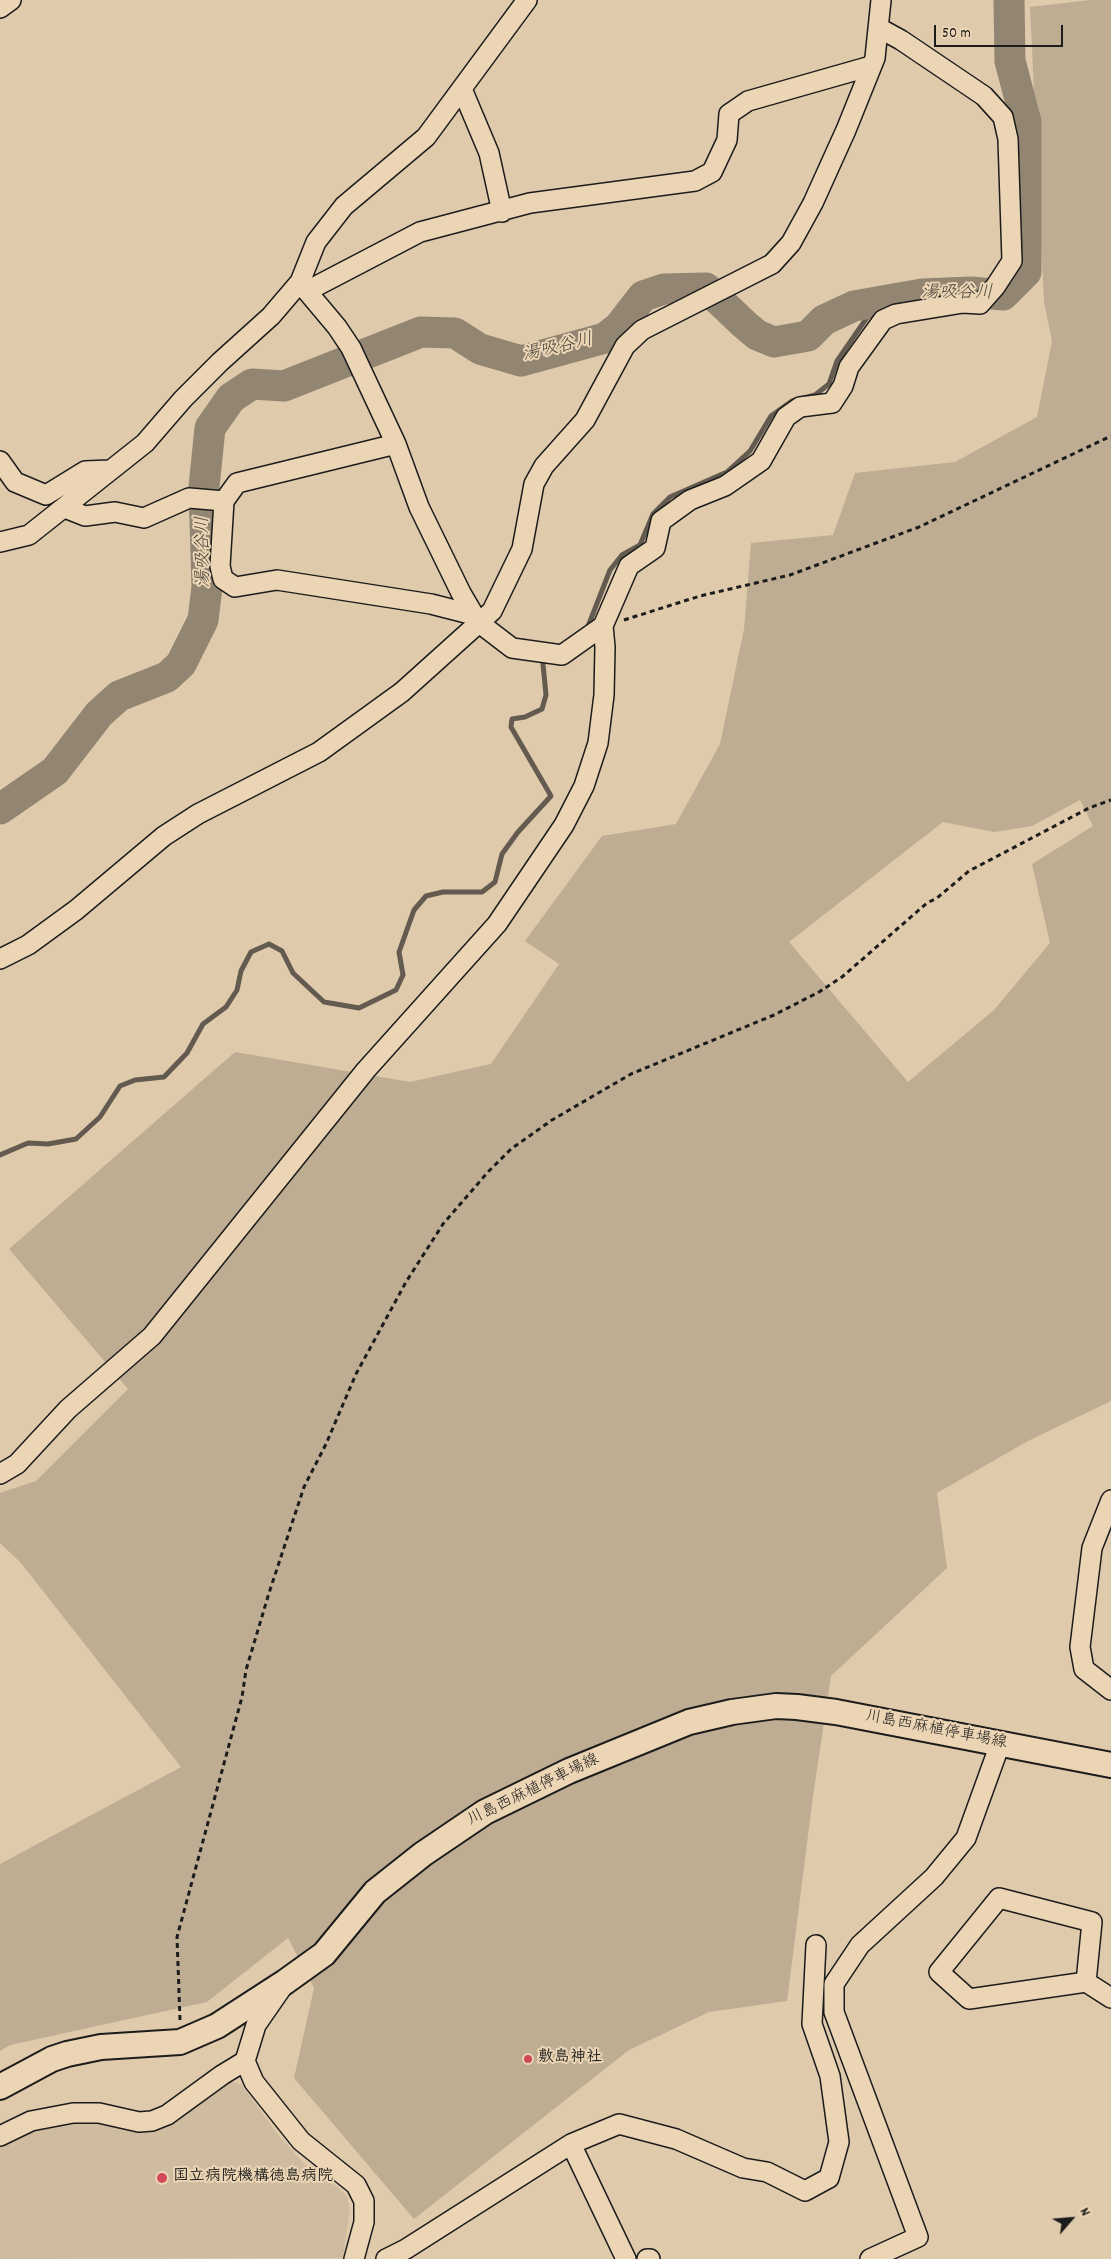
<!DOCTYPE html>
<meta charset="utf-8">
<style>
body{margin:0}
#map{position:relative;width:1111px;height:2259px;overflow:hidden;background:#dfcaab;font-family:Dekko,sans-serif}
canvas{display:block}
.north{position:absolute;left:1046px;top:2194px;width:50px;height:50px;-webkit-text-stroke:4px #ecd5b4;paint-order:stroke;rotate:63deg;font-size:14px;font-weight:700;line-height:20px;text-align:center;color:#1c1c1c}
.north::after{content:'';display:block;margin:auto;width:18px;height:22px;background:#1c1c1c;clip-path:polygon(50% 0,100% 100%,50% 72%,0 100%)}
.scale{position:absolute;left:934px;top:25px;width:129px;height:22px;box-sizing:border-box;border:2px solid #1c1c1c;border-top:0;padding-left:6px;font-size:15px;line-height:18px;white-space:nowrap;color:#1c1c1c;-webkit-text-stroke:4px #ecd5b4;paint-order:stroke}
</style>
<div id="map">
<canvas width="1111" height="2259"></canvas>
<div class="north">N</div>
<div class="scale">50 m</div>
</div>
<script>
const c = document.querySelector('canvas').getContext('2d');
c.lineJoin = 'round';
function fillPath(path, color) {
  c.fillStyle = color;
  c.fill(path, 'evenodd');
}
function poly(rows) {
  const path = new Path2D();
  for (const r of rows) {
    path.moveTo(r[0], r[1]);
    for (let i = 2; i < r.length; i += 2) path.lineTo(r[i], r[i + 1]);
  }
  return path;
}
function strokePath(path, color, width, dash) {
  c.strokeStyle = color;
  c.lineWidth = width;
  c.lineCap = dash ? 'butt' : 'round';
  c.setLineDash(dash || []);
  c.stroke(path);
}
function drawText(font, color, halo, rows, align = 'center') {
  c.font = font + ' Dekko,"Klee One",sans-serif';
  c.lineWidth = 4;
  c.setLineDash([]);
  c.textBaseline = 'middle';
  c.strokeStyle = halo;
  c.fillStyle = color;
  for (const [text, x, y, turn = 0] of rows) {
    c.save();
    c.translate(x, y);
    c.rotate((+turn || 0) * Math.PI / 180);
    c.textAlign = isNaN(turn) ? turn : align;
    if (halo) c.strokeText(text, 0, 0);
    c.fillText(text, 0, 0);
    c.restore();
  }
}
const built = poly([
 [224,2080,241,2084,279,2136,308,2168,339,2188,347,2197,350,2209,343,2258,0,2259,0,2143,34,2126,71,2121,103,2121,136,2129]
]);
const green = poly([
 [1090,0,1111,0,1111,1401,1028,1441,937,1493,947,1568,831,1676,813,1796,787,2001,709,2012,629,2050,414,2219,294,2078,314,1988,288,1938,207,2002,10,2045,0,2051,0,1864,181,1767,21,1563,0,1543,0,1493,36,1481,128,1389,9,1249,235,1052,410,1082,491,1064,559,964,525,941,602,836,676,824,720,744,744,629,751,543,833,535,855,473,955,462,1037,417,1052,341,1044,302,1030,7],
 [1080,800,1093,826,1032,864,1050,943,994,1010,908,1082,789,942,943,822,994,832,1032,826]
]);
const stream = poly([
 [587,629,610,570,622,555,640,545,653,514,670,497,727,472,750,451,771,416,792,401,815,395,829,384,837,361,877,303],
 [0,1155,28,1143,48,1144,76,1139,100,1117,120,1086,135,1080,164,1077,187,1053,203,1024,226,1007,237,990,241,971,251,952,269,944,282,951,293,973,324,1002,359,1008,396,990,403,975,399,952,414,910,426,896,443,892,482,892,495,882,502,854,518,832,551,796,511,727,512,719,525,717,542,709,546,695,543,664]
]);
const river = poly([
 [0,809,55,771,99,714,119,696,167,677,181,664,203,620,207,587,204,487,210,428,231,398,252,384,284,386,421,332,455,333,480,349,521,361,605,338,619,327,643,296,664,289,706,288,744,324,757,335,774,342,808,336,824,320,854,306,922,294,971,292,1003,295,1026,272,1026,122,1010,61,1009,0]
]);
const path = poly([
 [624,620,700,596,790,575,919,527,1111,436],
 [180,2020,177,1937,242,1697,246,1670,269,1593,304,1487,326,1444,356,1374,406,1282,443,1224,488,1172,511,1149,552,1120,631,1074,774,1015,819,992,842,977,927,903,937,898,969,871,1089,808,1111,800]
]);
const minor = poly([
 [0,8,11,0],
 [462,89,489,153,502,212],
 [300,283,337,327,351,348,396,444,419,507,461,593,478,622,512,648,562,655,603,626],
 [307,291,420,232,530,203,695,181,712,172,727,140,729,114,748,101,871,66],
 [0,461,15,482,46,495,85,471,110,470],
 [224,501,220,566,223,579,235,587,277,580,431,604,474,615],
 [65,508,85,516,115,512,144,518,189,498,224,501,237,483,396,444],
 [0,542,29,535,145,443,183,399,220,362,271,316,300,282,316,242,344,206,426,137,527,0],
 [0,959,28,945,76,910,164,836,198,814,319,752,402,692,492,611,522,549,534,484,544,466,585,420,625,346,642,330,772,264,791,243,813,203,846,130,875,58,881,0],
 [0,1474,17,1464,68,1409,152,1336,366,1070,497,924,564,825,584,786,598,743,604,695,605,647,603,626,629,566,655,548,661,521,690,500,725,486,761,461,786,417,800,407,832,403,843,386,849,367,883,320,896,314,963,303,980,304,995,287,1012,261,1008,139,1003,117,984,96,901,40,879,28],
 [1111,1500,1092,1548,1080,1647,1084,1669,1111,1690],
 [1086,1982,1092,1922,999,1898,939,1972,969,1999,1086,1982,1111,1998],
 [283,1986,256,2025,245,2061,254,2082,301,2141,356,2185,364,2201,364,2222,354,2259],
 [0,2136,31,2121,73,2113,99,2113,139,2122,152,2121,167,2115,222,2075,245,2061],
 [571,2144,626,2259],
 [386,2259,406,2249,571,2144,619,2124,676,2139,743,2168,767,2172,805,2191,829,2178,839,2142,830,2076,812,2024,816,1945],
 [647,2259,650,2259],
 [870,2259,918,2237,834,2012,834,1984,860,1945,934,1877,966,1838,1000,1744]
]);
const major = poly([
 [0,2087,52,2059,67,2054,101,2047,180,2042,217,2026,285,1982,324,1954,375,1892,423,1854,485,1812,569,1771,689,1722,732,1712,776,1706,797,1707,836,1712,1111,1765]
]);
const markers = [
 [528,2059,5,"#d1495b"],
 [162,2178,6,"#d1495b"]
];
const streetNames = [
 ["川島西麻植停車場線",936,1731,11],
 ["川島西麻植停車場線",534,1791,-26]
];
const poiNames = [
 ["敷島神社",538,2059],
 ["国立病院機構徳島病院",173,2178]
];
const waterNames = [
 ["湯吸谷川",957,295],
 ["湯吸谷川",558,349,-13],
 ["湯吸谷川",205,552,-91]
];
fillPath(built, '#cfbb9f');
fillPath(green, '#bfad93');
strokePath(stream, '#635b50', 5);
strokePath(river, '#928572', 31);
strokePath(minor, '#1c1c1c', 22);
strokePath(major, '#1c1c1c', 28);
strokePath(path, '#1c1c1c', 3, [5, 4]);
strokePath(minor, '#ecd5b4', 19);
strokePath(major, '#ecd5b4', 24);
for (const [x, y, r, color] of markers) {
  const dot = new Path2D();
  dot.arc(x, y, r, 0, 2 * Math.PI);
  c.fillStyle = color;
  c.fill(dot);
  strokePath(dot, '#ecd5b4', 2);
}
drawText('16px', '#1c1c1c', '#ecd5b4', streetNames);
drawText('bold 16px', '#1c1c1c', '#ecd5b4', poiNames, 'left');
drawText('italic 18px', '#4b463e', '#ecd5b4', waterNames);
</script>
